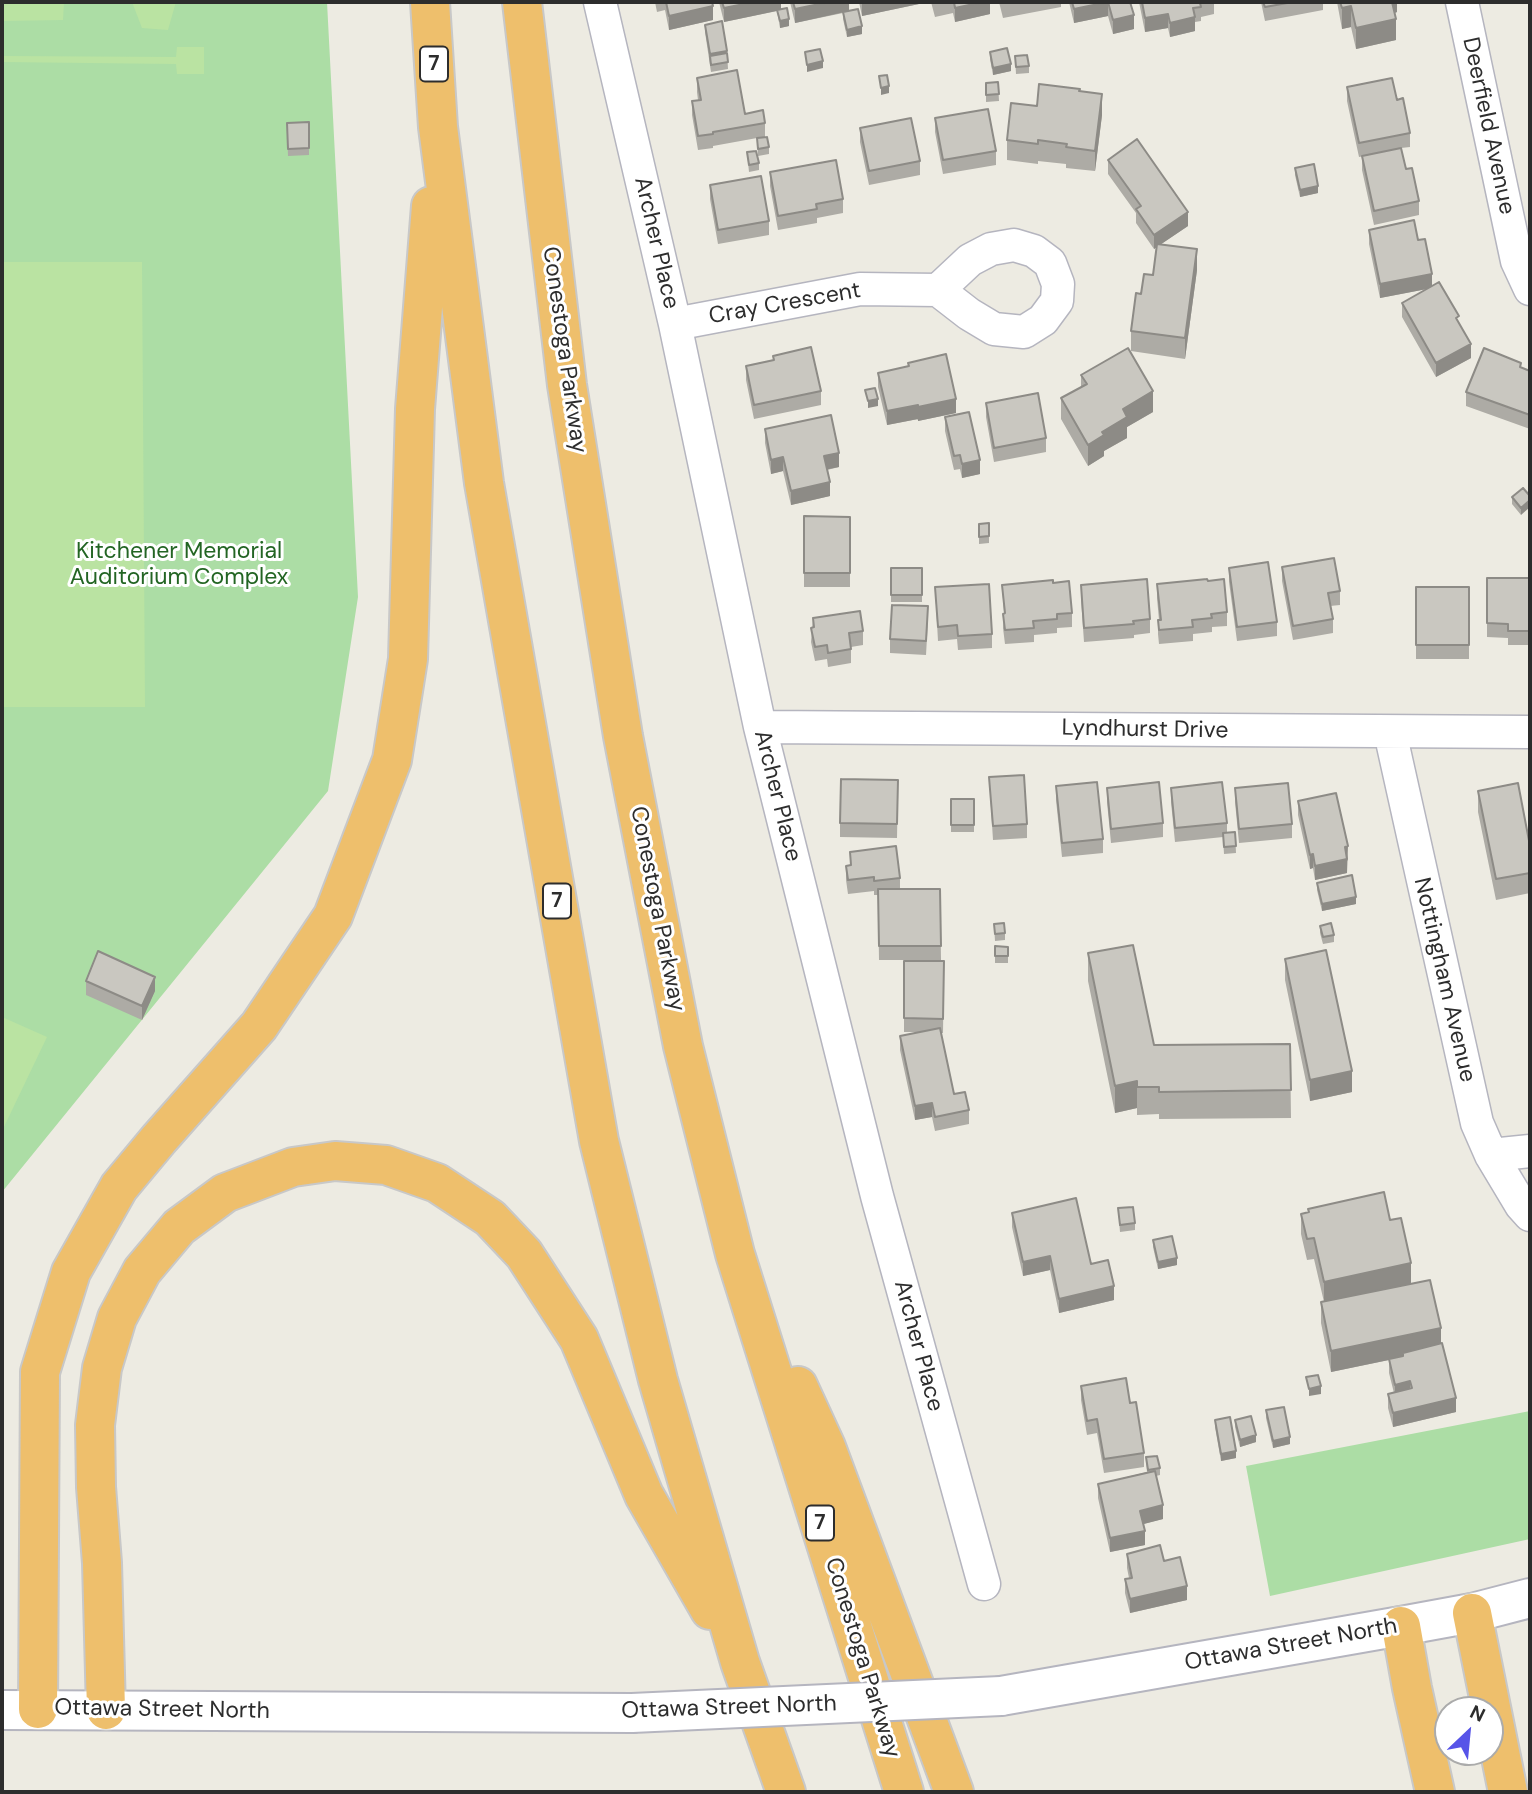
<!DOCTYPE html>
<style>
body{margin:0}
#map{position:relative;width:1532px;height:1794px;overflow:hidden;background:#edebe2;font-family:"DM Sans",sans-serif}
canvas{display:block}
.frame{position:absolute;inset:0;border:4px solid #2d2d2d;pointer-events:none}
.north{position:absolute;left:1434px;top:1696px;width:70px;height:70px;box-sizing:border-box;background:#fff;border:2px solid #ababab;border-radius:50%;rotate:26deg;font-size:19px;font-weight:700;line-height:28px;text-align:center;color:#2d2d2d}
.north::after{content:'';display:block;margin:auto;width:24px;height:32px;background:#5754e8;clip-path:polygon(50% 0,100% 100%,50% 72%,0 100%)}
</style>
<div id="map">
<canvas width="1532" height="1794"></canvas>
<div class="frame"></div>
<div class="north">N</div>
</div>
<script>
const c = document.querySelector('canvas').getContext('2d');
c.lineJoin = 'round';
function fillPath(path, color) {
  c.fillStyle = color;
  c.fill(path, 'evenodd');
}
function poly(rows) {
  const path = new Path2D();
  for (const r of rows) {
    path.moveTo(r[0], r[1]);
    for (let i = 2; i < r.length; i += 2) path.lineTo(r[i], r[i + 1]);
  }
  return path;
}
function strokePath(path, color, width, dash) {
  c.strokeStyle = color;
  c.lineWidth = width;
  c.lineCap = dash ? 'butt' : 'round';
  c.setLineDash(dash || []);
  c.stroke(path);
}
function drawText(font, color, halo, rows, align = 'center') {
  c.font = font + ' "DM Sans",sans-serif';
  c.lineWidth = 6;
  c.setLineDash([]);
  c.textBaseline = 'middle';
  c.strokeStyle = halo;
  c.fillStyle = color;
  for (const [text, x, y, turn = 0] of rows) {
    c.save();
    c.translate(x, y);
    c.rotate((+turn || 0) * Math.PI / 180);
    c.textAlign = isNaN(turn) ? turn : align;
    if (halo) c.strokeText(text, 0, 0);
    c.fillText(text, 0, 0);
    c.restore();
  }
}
const green = poly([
 [2,2,327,2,358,597,328,791,2,1192],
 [1530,1411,1530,1539,1270,1596,1246,1466]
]);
const pitch = poly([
 [2,2,64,2,63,20,2,21],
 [132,2,176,2,168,30,142,28],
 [177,47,204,47,204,74,177,74,176,64,2,62,2,56,176,57],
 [2,262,142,262,145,707,2,707],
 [2,1017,47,1037,2,1131]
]);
const street = poly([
 [600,2,675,324,760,727,877,1196,984,1584],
 [1462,2,1517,261,1530,289],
 [675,324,860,289,938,290,969,314,994,329,1024,332,1043,320,1057,301,1058,284,1050,263,1034,251,1014,245,991,249,970,260,938,290],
 [760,727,1530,732],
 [1390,732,1477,1123,1491,1155,1521,1205,1530,1215],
 [1491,1155,1530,1151]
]);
const secondary = poly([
 [1001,1696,1401,1626,1472,1613,1530,1598],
 [2,1710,632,1713]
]);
const highway = poly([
 [430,2,438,127,484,483,599,1141,658,1380,740,1662,786,1792],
 [522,2,567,385,623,736,683,1046,735,1254,904,1792],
 [798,1386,826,1447,954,1792],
 [1472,1613,1508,1792],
 [1401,1626,1412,1688,1435,1792],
 [38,1709,40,1372,71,1272,119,1187,159,1139,259,1026,333,916,392,760,408,659,415,409,431,206],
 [106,1710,102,1563,96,1487,95,1425,102,1368,117,1318,142,1271,179,1227,225,1193,293,1167,335,1161,386,1165,437,1183,490,1218,524,1254,579,1339,644,1495,710,1610]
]);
const secondaryBridge = poly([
 [632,1713,1001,1696]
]);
const wall = poly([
 [655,2,712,2,713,20,669,30,665,10,657,12],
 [719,2,781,2,781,9,789,26,780,28,777,11,724,22],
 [790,2,849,2,849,11,862,34,847,37,843,19,843,13,795,23],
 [859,2,919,2,919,4,862,16],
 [931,2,990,2,990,14,955,22,953,13,935,17],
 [999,2,1061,2,1061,7,1003,18],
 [1069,2,1131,2,1134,29,1113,34,1108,16,1074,23],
 [1139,2,1214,2,1214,14,1201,17,1201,21,1195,22,1195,31,1170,37,1168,28,1145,32],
 [1261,2,1323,2,1323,10,1265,21],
 [1337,2,1397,2,1397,12,1395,13,1396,40,1356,49,1351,27,1342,29],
 [705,25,727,51,728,69,711,72,705,32],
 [990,52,1011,71,993,75,990,59],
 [1015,56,1029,66,1029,73,1016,74],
 [697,78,745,114,765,123,765,137,769,147,769,154,758,156,757,138,713,146,713,148,698,150,692,115,692,101,698,100,697,92],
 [998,82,999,101,986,102,986,83],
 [1347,87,1397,100,1410,133,1410,147,1401,148,1406,169,1419,201,1419,215,1374,225,1362,170,1362,156,1387,151,1359,157,1347,101],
 [1080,91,1102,115,1095,171,1066,168,1066,164,1038,161,1038,164,1007,160,1007,140,1037,106],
 [935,118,996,151,996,165,943,174,935,132],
 [309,122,309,155,288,156,287,123],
 [860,128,920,161,920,175,869,185,860,142],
 [747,152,759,163,759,170,749,172],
 [1108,160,1188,226,1161,244,1197,270,1185,359,1131,351,1131,331,1141,294,1153,275,1157,247,1154,249,1136,223,1136,213,1108,174],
 [1295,168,1318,193,1300,197,1295,175],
 [770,172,843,199,843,213,817,218,817,223,778,230,770,186],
 [710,185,769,221,769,235,718,244,710,199],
 [1369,230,1418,240,1432,286,1459,323,1471,358,1436,377,1402,317,1402,303,1427,289,1380,298,1369,244],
 [773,356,821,391,821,405,754,419,746,380,746,366,773,360],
 [908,363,956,413,918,421,918,419,887,425,878,387,878,373,908,366],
 [1530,371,1530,429,1466,406,1466,392],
 [1081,375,1153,412,1127,427,1127,438,1104,451,1104,456,1088,466,1061,419,1061,398,1081,387],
 [986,403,1046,438,1046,452,994,462,986,417],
 [945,417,980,474,962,478,960,469,954,470,945,431],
 [765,429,839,467,827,470,830,496,791,505,783,471,771,474,765,443],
 [1523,488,1521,515,1512,504,1512,497],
 [804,516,850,517,850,587,804,587],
 [989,523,989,543,979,544,979,524],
 [1282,567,1340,591,1340,605,1330,606,1333,619,1333,633,1293,640,1282,581],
 [891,568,922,568,922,602,891,602],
 [1229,568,1277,622,1277,636,1237,641,1229,582],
 [1487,578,1530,578,1530,645,1508,645,1508,638,1487,637],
 [1208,581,1227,612,1227,626,1212,627,1212,632,1193,634,1193,641,1159,644,1158,634,1158,620,1159,620,1157,598,1157,584],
 [1053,583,1072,613,1072,627,1057,628,1057,633,1034,635,1034,642,1005,644,1003,628,1004,614,1002,585],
 [1081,585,1150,619,1150,633,1134,635,1134,638,1084,642,1081,599],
 [935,587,992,634,992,648,958,650,957,639,938,641],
 [1416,587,1469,587,1469,659,1416,659],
 [813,618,863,631,863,645,851,647,851,663,828,667,827,659,815,661,811,642],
 [928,620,926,655,890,653,890,639],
 [989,777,1027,824,1027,838,993,840],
 [898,780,897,838,840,837,840,823],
 [1056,786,1103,839,1103,853,1062,857,1056,800],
 [1107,788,1163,823,1163,837,1111,843,1107,802],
 [1171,788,1227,823,1227,833,1235,832,1236,853,1224,854,1223,837,1175,842,1171,802],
 [1235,788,1292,824,1292,838,1239,843,1235,802],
 [1478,791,1530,846,1530,893,1496,900,1478,812],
 [951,799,974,799,974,832,951,832],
 [1298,801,1348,860,1347,861,1347,873,1315,880,1313,868,1310,869,1298,815],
 [850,852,900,878,900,889,940,889,941,960,879,960,878,895,874,895,874,891,848,894,846,880,846,866,850,865],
 [1317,883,1356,904,1322,911,1317,890],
 [994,924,1005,933,1005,940,995,941],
 [1320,926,1334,935,1334,942,1323,944,1320,933],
 [995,946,1008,947,1008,963,995,963],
 [1088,953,1154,1045,1290,1044,1291,1118,1159,1119,1159,1114,1137,1115,1137,1108,1115,1113,1088,981],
 [1285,959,1352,1092,1310,1101,1285,980],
 [944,961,943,1033,941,1033,954,1094,969,1110,969,1124,935,1131,932,1117,915,1120,900,1050,900,1036,919,1032,904,1032,904,1018],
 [86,981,155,991,142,1020,86,995],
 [1118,1208,1135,1223,1135,1230,1120,1232],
 [1012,1213,1091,1264,1114,1300,1059,1313,1050,1270,1023,1276,1012,1227],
 [1301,1214,1390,1220,1411,1284,1441,1343,1456,1412,1393,1427,1388,1408,1388,1394,1394,1393,1389,1373,1389,1360,1331,1372,1321,1323,1321,1302,1324,1302,1314,1259,1307,1260,1301,1234],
 [1153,1240,1177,1265,1158,1269,1153,1247],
 [1081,1386,1130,1403,1144,1453,1144,1467,1104,1473,1097,1433,1087,1435,1081,1400],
 [1266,1410,1290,1444,1273,1448,1266,1418],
 [1215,1420,1236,1458,1221,1461,1215,1427],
 [1235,1420,1256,1442,1240,1447,1235,1427],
 [1146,1457,1160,1468,1160,1475,1156,1476,1163,1519,1143,1524,1145,1545,1110,1552,1098,1498,1098,1484,1147,1472],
 [1127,1554,1164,1561,1187,1600,1130,1613,1125,1593,1125,1579,1129,1578,1127,1568]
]);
const shadedWall = poly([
 [754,2,781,2,781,10,724,22,724,8],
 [829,2,849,2,849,11,795,23,795,9],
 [862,2,919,2,919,4,862,16],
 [983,2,990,2,990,14,955,22,955,8],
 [1108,2,1108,16,1074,23,1074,9],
 [1391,2,1397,2,1397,12,1391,14],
 [713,6,713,20,669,30,669,16],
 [1351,6,1351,27,1342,29,1342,8],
 [1168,14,1168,28,1145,32,1145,18],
 [1134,15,1134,29,1113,34,1113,20],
 [1195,17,1195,31,1170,37,1170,23],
 [789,19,789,26,780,28,780,21],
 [1396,19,1396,40,1356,49,1356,28],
 [862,26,862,34,847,37,847,30],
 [823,61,823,68,807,72,807,65],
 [1011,64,1011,71,993,75,993,68],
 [889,86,889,93,881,95,881,88],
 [1102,94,1102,115,1095,171,1095,151],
 [1318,186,1318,193,1300,197,1300,190],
 [1188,212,1188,226,1154,249,1154,235],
 [1197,249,1197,270,1185,359,1185,338],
 [1432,274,1432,288,1380,298,1380,284],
 [1471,344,1471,358,1436,377,1436,363],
 [1153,391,1153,412,1127,427,1127,438,1104,451,1104,456,1088,466,1088,445,1123,409],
 [878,399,878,406,868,408,868,401],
 [956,399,956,413,918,421,918,407],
 [918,405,918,419,887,425,887,411],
 [839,453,839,467,824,470,824,456],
 [783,457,783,471,771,474,771,460],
 [980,460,980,474,962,478,962,464],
 [830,482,830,496,791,505,791,491],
 [1530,500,1530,507,1521,515,1521,508],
 [1348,846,1347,873,1315,880,1315,866,1345,847],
 [1313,854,1313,868,1310,869,1310,855],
 [1356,897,1356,904,1322,911,1322,904],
 [155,977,155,991,142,1020,142,1006],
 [1352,1071,1352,1092,1310,1101,1310,1080],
 [1137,1081,1137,1108,1115,1113,1115,1086],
 [932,1103,932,1117,915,1120,915,1106],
 [1050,1256,1050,1270,1023,1276,1023,1262],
 [1177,1258,1177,1265,1158,1269,1158,1262],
 [1411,1263,1411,1284,1324,1303,1324,1282],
 [1114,1286,1114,1300,1059,1313,1059,1299],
 [1441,1328,1441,1349,1403,1353,1403,1357,1331,1372,1331,1351],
 [1410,1381,1410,1395,1395,1399,1395,1385],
 [1321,1386,1321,1394,1309,1396,1309,1389],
 [1456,1398,1456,1412,1393,1427,1393,1413],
 [1256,1435,1256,1442,1240,1447,1240,1440],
 [1290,1437,1290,1444,1273,1448,1273,1441],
 [1236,1451,1236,1458,1221,1461,1221,1454],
 [1163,1505,1163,1519,1140,1525,1140,1511],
 [1145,1531,1145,1545,1110,1552,1110,1538],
 [1187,1586,1187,1600,1130,1613,1130,1599]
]);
const building = poly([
 [666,2,712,2,713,6,669,16,666,2],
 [722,2,754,2,724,8,722,2],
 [793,2,829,2,795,9,793,2],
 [954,2,983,2,955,8,954,2],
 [1072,2,1108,2,1074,9,1072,2],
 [1108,2,1130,2,1134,15,1113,20,1108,2],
 [1142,2,1206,2,1200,3,1201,7,1193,8,1195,17,1170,23,1168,14,1145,18,1142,2],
 [1263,2,1293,2,1265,7,1263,2],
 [1340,2,1392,2,1396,19,1356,28,1351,6,1342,8,1340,2],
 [787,8,789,19,780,21,777,10,787,8],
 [858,9,862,26,847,30,843,12,858,9],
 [722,21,727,51,710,54,705,25,722,21],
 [1007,48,1011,64,993,68,990,52,1007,48],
 [820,49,823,61,807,65,805,52,820,49],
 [727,53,728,62,711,65,710,56,727,53],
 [1027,55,1029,66,1016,67,1015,56,1027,55],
 [737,70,745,114,763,110,765,123,713,132,713,134,698,136,692,101,701,100,697,78,737,70],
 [887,75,889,86,881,88,879,76,887,75],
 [1392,78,1397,100,1403,98,1410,133,1359,143,1347,87,1392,78],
 [998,82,999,94,986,95,986,83,998,82],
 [1039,84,1080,89,1079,91,1102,94,1095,151,1066,147,1067,144,1038,140,1038,144,1007,140,1011,103,1037,106,1039,84],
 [988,109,996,151,943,160,935,118,988,109],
 [911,118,920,161,869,171,860,128,911,118],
 [309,122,309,148,288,149,287,123,309,122],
 [767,137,769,147,758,149,757,138,767,137],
 [1137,139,1188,212,1154,235,1136,209,1141,206,1108,160,1137,139],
 [1401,148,1406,169,1412,168,1419,201,1374,211,1362,156,1401,148],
 [756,151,759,163,749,165,747,152,756,151],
 [836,160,843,199,816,204,817,209,778,216,770,172,836,160],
 [1314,164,1318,186,1300,190,1295,168,1314,164],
 [761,176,769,221,718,230,710,185,761,176],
 [1414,220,1418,240,1425,239,1432,274,1380,284,1369,230,1414,220],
 [1157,244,1197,249,1185,338,1131,331,1136,293,1141,294,1144,274,1153,275,1157,244],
 [1439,282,1459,316,1456,318,1471,344,1436,363,1402,303,1439,282],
 [811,347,821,391,754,405,746,366,774,360,773,356,811,347],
 [1128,348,1153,391,1123,409,1127,417,1102,432,1104,435,1088,445,1061,398,1087,384,1081,375,1128,348],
 [1484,348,1521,363,1520,367,1530,371,1530,415,1466,392,1484,348],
 [946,354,956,399,918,407,918,405,887,411,878,373,909,366,908,363,946,354],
 [875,388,878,399,868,401,865,390,875,388],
 [1038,393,1046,438,994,448,986,403,1038,393],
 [969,412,980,460,962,464,960,455,954,456,945,417,969,412],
 [831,415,839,453,824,456,830,482,791,491,783,457,771,460,765,429,831,415],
 [1523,488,1530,496,1530,500,1521,508,1512,497,1523,488],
 [804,516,850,517,850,573,804,573,804,516],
 [989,523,989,536,979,537,979,524,989,523],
 [1334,558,1340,591,1328,593,1333,619,1293,626,1282,567,1334,558],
 [1268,562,1277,622,1237,627,1229,568,1268,562],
 [891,568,922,568,922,595,891,595,891,568],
 [1487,578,1530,578,1530,631,1508,631,1508,624,1487,623,1487,578],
 [1147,579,1150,619,1133,621,1134,624,1084,628,1081,585,1147,579],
 [1207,579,1208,581,1224,579,1227,612,1211,614,1212,618,1192,620,1193,627,1159,630,1158,620,1161,620,1157,584,1207,579],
 [1053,580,1053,583,1069,581,1072,613,1057,614,1057,619,1033,621,1034,628,1005,630,1003,614,1005,613,1002,585,1053,580],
 [989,584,992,634,958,636,957,625,938,627,935,587,989,584],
 [1416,587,1469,587,1469,645,1416,645,1416,587],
 [892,605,928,606,926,641,890,639,892,605],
 [860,611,863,631,849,633,851,649,828,653,827,645,815,647,811,628,814,627,813,618,860,611],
 [1024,775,1027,824,993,826,989,777,1024,775],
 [841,779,898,780,897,824,840,823,841,779],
 [1097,782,1103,839,1062,843,1056,786,1097,782],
 [1159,782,1163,823,1111,829,1107,788,1159,782],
 [1222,782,1227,823,1175,828,1171,788,1222,782],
 [1288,783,1292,824,1239,829,1235,788,1288,783],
 [1518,783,1530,846,1530,873,1496,879,1478,791,1518,783],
 [1336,793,1348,846,1345,847,1347,859,1315,866,1313,854,1310,855,1298,801,1336,793],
 [951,799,974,799,974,825,951,825,951,799],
 [1235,832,1236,846,1224,847,1223,833,1235,832],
 [896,846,900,878,874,881,874,877,848,880,846,866,851,865,850,852,896,846],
 [1352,875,1356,897,1322,904,1317,883,1352,875],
 [878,889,940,889,941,946,879,946,878,889],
 [1004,923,1005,933,995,934,994,924,1004,923],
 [1331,923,1334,935,1323,937,1320,926,1331,923],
 [1133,945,1154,1045,1290,1044,1291,1090,1159,1092,1159,1087,1137,1087,1137,1081,1115,1086,1088,953,1133,945],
 [995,946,1008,947,1008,956,995,956,995,946],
 [1326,950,1352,1071,1310,1080,1285,959,1326,950],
 [98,951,155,977,142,1006,86,981,98,951],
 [904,961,944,961,943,1019,904,1018,904,961],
 [940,1028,954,1094,965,1092,969,1110,935,1117,932,1103,915,1106,900,1036,940,1028],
 [1384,1192,1390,1220,1401,1218,1411,1263,1324,1282,1314,1238,1307,1239,1301,1214,1309,1212,1308,1209,1384,1192],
 [1076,1198,1091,1264,1108,1260,1114,1286,1059,1299,1050,1256,1023,1262,1012,1213,1076,1198],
 [1133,1207,1135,1223,1120,1225,1118,1208,1133,1207],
 [1172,1236,1177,1258,1158,1262,1153,1240,1172,1236],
 [1430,1280,1441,1328,1331,1351,1321,1302,1430,1280],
 [1442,1343,1456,1398,1393,1413,1388,1394,1412,1388,1410,1381,1395,1385,1389,1359,1403,1356,1403,1353,1442,1343],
 [1318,1375,1321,1386,1309,1389,1306,1377,1318,1375],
 [1126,1378,1130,1403,1136,1402,1144,1453,1104,1459,1097,1419,1087,1421,1081,1386,1126,1378],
 [1284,1407,1290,1437,1273,1441,1266,1410,1284,1407],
 [1251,1416,1256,1435,1240,1440,1235,1420,1251,1416],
 [1230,1417,1236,1451,1221,1454,1215,1420,1230,1417],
 [1157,1456,1160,1468,1148,1470,1146,1457,1157,1456],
 [1155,1471,1163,1505,1140,1511,1145,1531,1110,1538,1098,1484,1155,1471],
 [1160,1545,1164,1561,1180,1557,1187,1586,1130,1599,1125,1579,1132,1578,1127,1554,1160,1545]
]);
const shields = [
 [434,64,28],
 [557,901,28],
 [820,1523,28]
];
const shieldNames = [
 ["7",434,64],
 ["7",557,901],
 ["7",820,1523]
];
const streetNames = [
 ["Deerfield Avenue",1488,126,78],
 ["Archer Place",656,243,77],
 ["Cray Crescent",785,304,-10],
 ["Conestoga Parkway",564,350,82],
 ["Lyndhurst Drive",1145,730,1],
 ["Archer Place",777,796,76],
 ["Conestoga Parkway",657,909,79],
 ["Nottingham Avenue",1444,980,77],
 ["Archer Place",918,1346,75],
 ["Ottawa Street North",1291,1645,-10],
 ["Conestoga Parkway",862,1658,73],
 ["Ottawa Street North",729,1708,-2],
 ["Ottawa Street North",162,1710,1]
];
const parkNames = [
 ["Kitchener Memorial",179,552],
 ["Auditorium Complex",179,578]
];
fillPath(green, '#acdda5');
fillPath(pitch, '#bae3a2');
strokePath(street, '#b5b5bf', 35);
strokePath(secondary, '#b5b5bf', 42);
strokePath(highway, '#c8c8c8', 42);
strokePath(street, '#fff', 32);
strokePath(secondary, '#fff', 38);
strokePath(highway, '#eebf6c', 38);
strokePath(secondaryBridge, '#b5b5bf', 42, []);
strokePath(secondaryBridge, '#fff', 38);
fillPath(wall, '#adaba5');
fillPath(shadedWall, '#8d8b86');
fillPath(building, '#c9c7c0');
strokePath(building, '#8d8b86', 2);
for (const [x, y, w] of shields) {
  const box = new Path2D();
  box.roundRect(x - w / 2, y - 17.5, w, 35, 5);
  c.fillStyle = '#fff';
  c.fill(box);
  strokePath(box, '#2d2d2d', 2);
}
drawText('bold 21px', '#2d2d2d', null, shieldNames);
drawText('23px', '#2d2d2d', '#fff', streetNames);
drawText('23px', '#236523', '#fff', parkNames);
</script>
